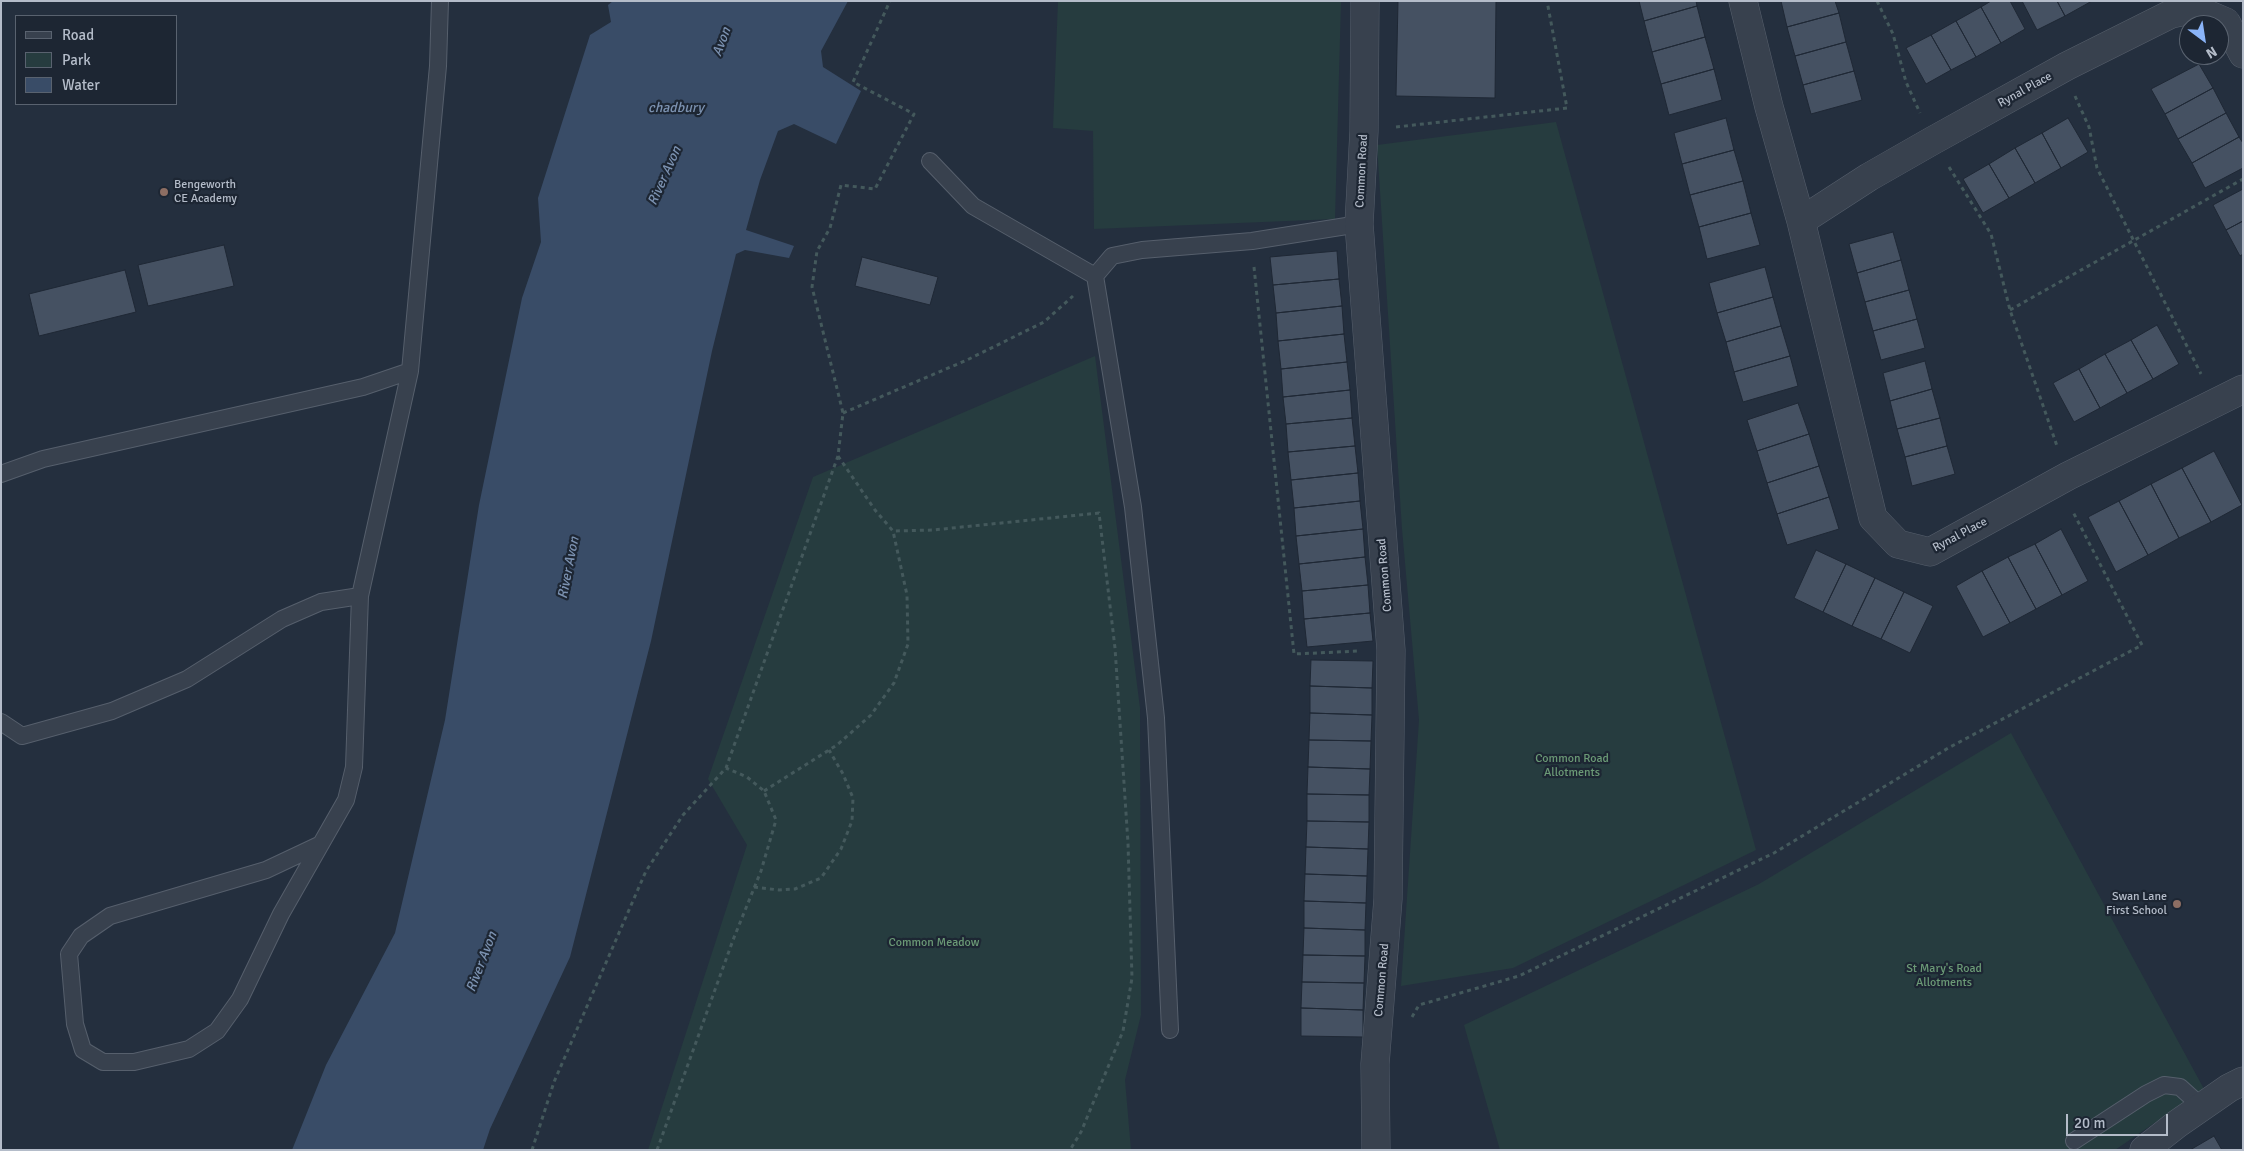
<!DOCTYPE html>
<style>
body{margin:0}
#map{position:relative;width:2244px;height:1151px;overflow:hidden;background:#242f3e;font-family:Signika,sans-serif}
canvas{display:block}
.frame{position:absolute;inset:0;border:2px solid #b4bcc9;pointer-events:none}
.legend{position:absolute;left:15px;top:15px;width:162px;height:90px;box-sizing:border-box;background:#1d2633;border:1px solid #59626f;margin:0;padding:6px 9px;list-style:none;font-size:15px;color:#b4bcc9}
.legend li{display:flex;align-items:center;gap:10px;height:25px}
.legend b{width:25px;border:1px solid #59626f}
.north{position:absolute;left:2179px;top:15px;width:50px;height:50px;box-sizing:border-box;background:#1d2633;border:1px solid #59626f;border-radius:50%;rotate:149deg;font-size:14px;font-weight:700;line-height:20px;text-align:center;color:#b4bcc9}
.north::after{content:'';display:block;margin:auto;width:18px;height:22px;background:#8ab4f8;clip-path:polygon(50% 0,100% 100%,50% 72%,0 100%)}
.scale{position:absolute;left:2066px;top:1114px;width:102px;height:22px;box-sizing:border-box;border:2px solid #b4bcc9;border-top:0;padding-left:6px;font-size:15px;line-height:18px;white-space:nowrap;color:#b4bcc9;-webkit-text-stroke:4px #1d2633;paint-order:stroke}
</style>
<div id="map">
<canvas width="2244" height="1151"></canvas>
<div class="frame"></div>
<ul class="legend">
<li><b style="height:6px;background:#38414e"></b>Road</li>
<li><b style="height:14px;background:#263c3f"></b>Park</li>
<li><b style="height:14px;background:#394c67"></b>Water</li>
</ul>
<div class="north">N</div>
<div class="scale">20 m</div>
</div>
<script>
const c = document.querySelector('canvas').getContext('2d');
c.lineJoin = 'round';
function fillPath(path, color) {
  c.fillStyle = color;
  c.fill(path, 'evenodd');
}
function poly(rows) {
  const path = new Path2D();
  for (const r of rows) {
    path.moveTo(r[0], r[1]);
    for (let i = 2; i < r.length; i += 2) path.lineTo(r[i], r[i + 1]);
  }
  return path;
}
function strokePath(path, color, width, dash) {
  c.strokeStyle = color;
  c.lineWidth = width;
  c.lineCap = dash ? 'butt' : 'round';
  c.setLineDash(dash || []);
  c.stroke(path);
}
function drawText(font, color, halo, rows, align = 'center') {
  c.font = font + ' Signika,sans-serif';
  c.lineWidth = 4.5;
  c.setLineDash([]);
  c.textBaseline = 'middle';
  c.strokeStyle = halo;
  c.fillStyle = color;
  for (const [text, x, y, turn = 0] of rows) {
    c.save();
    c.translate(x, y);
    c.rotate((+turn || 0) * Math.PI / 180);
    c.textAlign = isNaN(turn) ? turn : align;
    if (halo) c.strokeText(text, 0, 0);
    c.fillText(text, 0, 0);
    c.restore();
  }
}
const green = poly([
 [1058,1,1341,1,1335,219,1094,229,1093,131,1053,128],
 [1556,122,1756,850,1513,968,1401,986,1419,720,1402,529,1377,145],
 [1095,356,1140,708,1141,1015,1125,1080,1131,1150,648,1150,747,845,708,779,813,477],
 [2011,733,2204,1089,2115,1150,1500,1150,1464,1025,1759,884]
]);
const water = poly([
 [613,1,848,1,821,51,823,67,861,91,836,144,794,124,778,131,760,180,746,230,794,246,789,258,745,250,736,254,712,351,651,641,570,957,490,1129,483,1150,292,1150,326,1065,395,933,445,720,479,505,522,298,541,242,538,198,590,35,611,22,608,5]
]);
const building = poly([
 [1398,1,1496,1,1495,98,1396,96,1398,1],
 [1639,1,1696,1,1697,6,1644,21,1639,1],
 [1781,1,1835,1,1839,13,1787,27,1781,1],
 [1991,1,2010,1,2025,29,2001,43,1981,7,1991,1],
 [2022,1,2057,1,2065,16,2037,30,2022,1],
 [2057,1,2092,1,2065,16,2057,1],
 [1697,6,1705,37,1652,52,1644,21,1697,6],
 [1981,7,2001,43,1976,57,1956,21,1981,7],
 [1839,13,1846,42,1795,56,1787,27,1839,13],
 [1956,21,1976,57,1951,70,1931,35,1956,21],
 [1931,35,1951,70,1926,84,1906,48,1931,35],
 [1705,37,1714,69,1661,84,1652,52,1705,37],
 [1846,42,1854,71,1803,85,1795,56,1846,42],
 [2199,64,2213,88,2165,114,2151,89,2199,64],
 [1714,69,1722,100,1669,115,1661,84,1714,69],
 [1854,71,1862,100,1811,114,1803,85,1854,71],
 [2213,88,2226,113,2178,139,2165,114,2213,88],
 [2226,113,2239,137,2192,163,2178,139,2226,113],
 [1726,118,1734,150,1682,164,1674,133,1726,118],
 [2068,118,2088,152,2061,168,2042,133,2068,118],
 [2042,133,2061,168,2035,183,2015,148,2042,133],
 [2239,137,2243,143,2243,168,2205,188,2192,163,2239,137],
 [2015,148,2035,183,2009,198,1989,164,2015,148],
 [1734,150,1743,181,1690,195,1682,164,1734,150],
 [1989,164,2009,198,1983,213,1963,179,1989,164],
 [1743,181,1751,213,1699,227,1690,195,1743,181],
 [2243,189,2243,221,2226,230,2213,205,2243,189],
 [1751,213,1760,245,1707,259,1699,227,1751,213],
 [2243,221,2243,254,2240,256,2226,230,2243,221],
 [1893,232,1901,260,1857,273,1849,244,1893,232],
 [224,245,234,286,148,306,138,265,224,245],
 [1337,251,1339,279,1273,285,1270,257,1337,251],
 [862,257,938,277,930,305,855,286,862,257],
 [1901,260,1909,290,1865,302,1857,273,1901,260],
 [1765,267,1773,297,1717,313,1709,283,1765,267],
 [125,270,136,312,39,336,29,294,125,270],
 [1339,279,1342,306,1276,313,1273,285,1339,279],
 [1909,290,1917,319,1873,331,1865,302,1909,290],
 [1773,297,1781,326,1726,342,1717,313,1773,297],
 [1342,306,1344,334,1278,341,1276,313,1342,306],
 [1917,319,1925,348,1881,360,1873,331,1917,319],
 [2157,325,2179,364,2153,379,2131,340,2157,325],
 [1781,326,1790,356,1734,372,1726,342,1781,326],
 [1344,334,1347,362,1281,369,1278,341,1344,334],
 [2131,340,2153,379,2127,393,2105,354,2131,340],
 [2105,354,2127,393,2100,408,2079,369,2105,354],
 [1790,356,1798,386,1743,402,1734,372,1790,356],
 [1925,361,1932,389,1890,401,1883,373,1925,361],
 [1347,362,1350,390,1283,397,1281,369,1347,362],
 [2079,369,2100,408,2074,422,2053,383,2079,369],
 [1932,389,1940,418,1897,429,1890,401,1932,389],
 [1350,390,1352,418,1286,424,1283,397,1350,390],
 [1798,403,1809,434,1757,451,1747,420,1798,403],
 [1352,418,1355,446,1288,452,1286,424,1352,418],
 [1940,418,1947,446,1905,457,1897,429,1940,418],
 [1809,434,1819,466,1767,483,1757,451,1809,434],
 [1355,446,1358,473,1291,480,1288,452,1355,446],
 [1947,446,1955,474,1912,486,1905,457,1947,446],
 [2214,451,2242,505,2211,522,2182,468,2214,451],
 [1819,466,1829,497,1777,514,1767,483,1819,466],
 [2182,468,2211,522,2179,538,2151,484,2182,468],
 [1358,473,1360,501,1294,508,1291,480,1358,473],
 [2151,484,2179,538,2148,555,2119,501,2151,484],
 [1829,497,1839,529,1787,545,1777,514,1829,497],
 [1360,501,1363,529,1296,536,1294,508,1360,501],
 [2119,501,2148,555,2116,572,2088,517,2119,501],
 [1363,529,1365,557,1299,564,1296,536,1363,529],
 [2061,529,2088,581,2062,595,2035,544,2061,529],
 [2035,544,2062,595,2036,609,2008,557,2035,544],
 [1816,550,1846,564,1823,612,1794,598,1816,550],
 [1365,557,1368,585,1302,591,1299,564,1365,557],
 [2008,557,2036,609,2010,623,1982,571,2008,557],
 [1846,564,1875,578,1852,626,1823,612,1846,564],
 [1982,571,2010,623,1983,637,1956,586,1982,571],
 [1875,578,1904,592,1881,639,1852,626,1875,578],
 [1368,585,1370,613,1304,619,1302,591,1368,585],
 [1904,592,1933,606,1910,653,1881,639,1904,592],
 [1370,613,1373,641,1307,647,1304,619,1370,613],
 [1311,660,1373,661,1372,688,1310,686,1311,660],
 [1310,686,1372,688,1372,715,1310,713,1310,686],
 [1310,713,1372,715,1371,741,1309,740,1310,713],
 [1309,740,1371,741,1370,769,1308,767,1309,740],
 [1308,767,1370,769,1369,795,1307,794,1308,767],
 [1307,794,1369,795,1369,822,1307,821,1307,794],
 [1307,821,1369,822,1368,849,1306,847,1307,821],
 [1306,847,1368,849,1367,876,1305,874,1306,847],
 [1305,874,1367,876,1366,903,1304,901,1305,874],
 [1304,901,1366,903,1365,930,1304,928,1304,901],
 [1304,928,1365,930,1365,956,1303,955,1304,928],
 [1303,955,1365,956,1364,983,1302,982,1303,955],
 [1302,982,1364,983,1363,1010,1301,1008,1302,982],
 [1301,1008,1363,1010,1363,1037,1301,1036,1301,1008],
 [2214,1136,2222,1150,2190,1150,2214,1136]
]);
const path = poly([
 [1877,1,1893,34,1906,82,1920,113],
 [2075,96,2089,127,2097,168,2201,374],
 [1396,127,1567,108,1547,1],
 [1949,167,1991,234,2010,310,2057,446],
 [1254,267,1294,654,1359,651],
 [2010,310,2243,179],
 [843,413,967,360,1044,322,1073,296],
 [838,456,875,510,893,531,933,530,1099,513,1115,648,1128,843,1132,978,1123,1031,1081,1132,1070,1150],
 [764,791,837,745,871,715,894,683,908,644,907,595,893,531],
 [754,887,779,890,795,889,821,878,841,849,852,821,853,798,843,774,829,750],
 [1412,1017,1419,1005,1519,976,1774,853,1950,747,2142,645,2072,510],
 [532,1150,554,1082,646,871,683,815,726,768,838,456,843,413,812,287,817,251,830,228,841,185,875,189,914,114,853,82,890,1],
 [657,1150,733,940,761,871,776,820,764,791,747,777,726,768]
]);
const lane = poly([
 [930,161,973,206,1095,276],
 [1,474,43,459,363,387,410,371],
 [1,722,22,736,112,711,187,679,282,619,321,602,360,596],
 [319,845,266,870,110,916,81,936,69,954,75,1024,83,1050,103,1062,134,1062,189,1049,217,1031,240,999,281,914,346,800,354,767,360,596,410,371,438,66,440,1],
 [1170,1030,1156,718,1133,507,1095,276,1112,256,1142,250,1252,241,1359,224],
 [2074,1141,2146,1094,2164,1085,2180,1087,2202,1107]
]);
const street = poly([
 [1365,1,1364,131,1359,224,1391,650,1388,899,1375,1064,1376,1150],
 [1743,1,1769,107,1801,221,1873,518,1898,544,1930,552,2068,476,2243,389],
 [1801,221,1869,177,1932,141,2067,66,2171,14,2195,9,2226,22,2243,54],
 [2144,1150,2177,1124,2229,1088,2243,1081]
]);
const markers = [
 [164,192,5,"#8d6e63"],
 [2177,904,5,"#8d6e63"]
];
const streetNames = [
 ["Rynal Place",2025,90,-29],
 ["Common Road",1362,171,-87],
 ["Rynal Place",1960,535,-28],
 ["Common Road",1385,575,-95],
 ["Common Road",1382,980,-85]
];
const poiNames = [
 ["Bengeworth",174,185],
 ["CE Academy",174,199],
 ["Swan Lane",2167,897,"right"],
 ["First School",2167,911,"right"]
];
const parkNames = [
 ["Common Road",1572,759],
 ["Allotments",1572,773],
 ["Common Meadow",934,943],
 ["St Mary's Road",1944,969],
 ["Allotments",1944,983]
];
const waterNames = [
 ["Avon",722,42,-70],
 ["chadbury",676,108],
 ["River Avon",665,176,-66],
 ["River Avon",569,568,-79],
 ["River Avon",482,962,-69]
];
fillPath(green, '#263c3f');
fillPath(water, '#394c67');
fillPath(building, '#455162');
strokePath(building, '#1f2835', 1);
strokePath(lane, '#565f6c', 18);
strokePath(street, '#565f6c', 29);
strokePath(path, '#44595c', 3, [4, 4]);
strokePath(lane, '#38414e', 16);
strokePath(street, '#38414e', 28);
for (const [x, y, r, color] of markers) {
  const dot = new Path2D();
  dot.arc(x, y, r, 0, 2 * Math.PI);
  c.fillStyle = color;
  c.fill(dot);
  strokePath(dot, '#1d2633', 2);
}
drawText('12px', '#b4bcc9', '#1d2633', streetNames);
drawText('12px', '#b4bcc9', '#1d2633', poiNames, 'left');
drawText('12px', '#6b9a76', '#1d2633', parkNames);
drawText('italic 14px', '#7c92b1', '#1d2633', waterNames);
</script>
